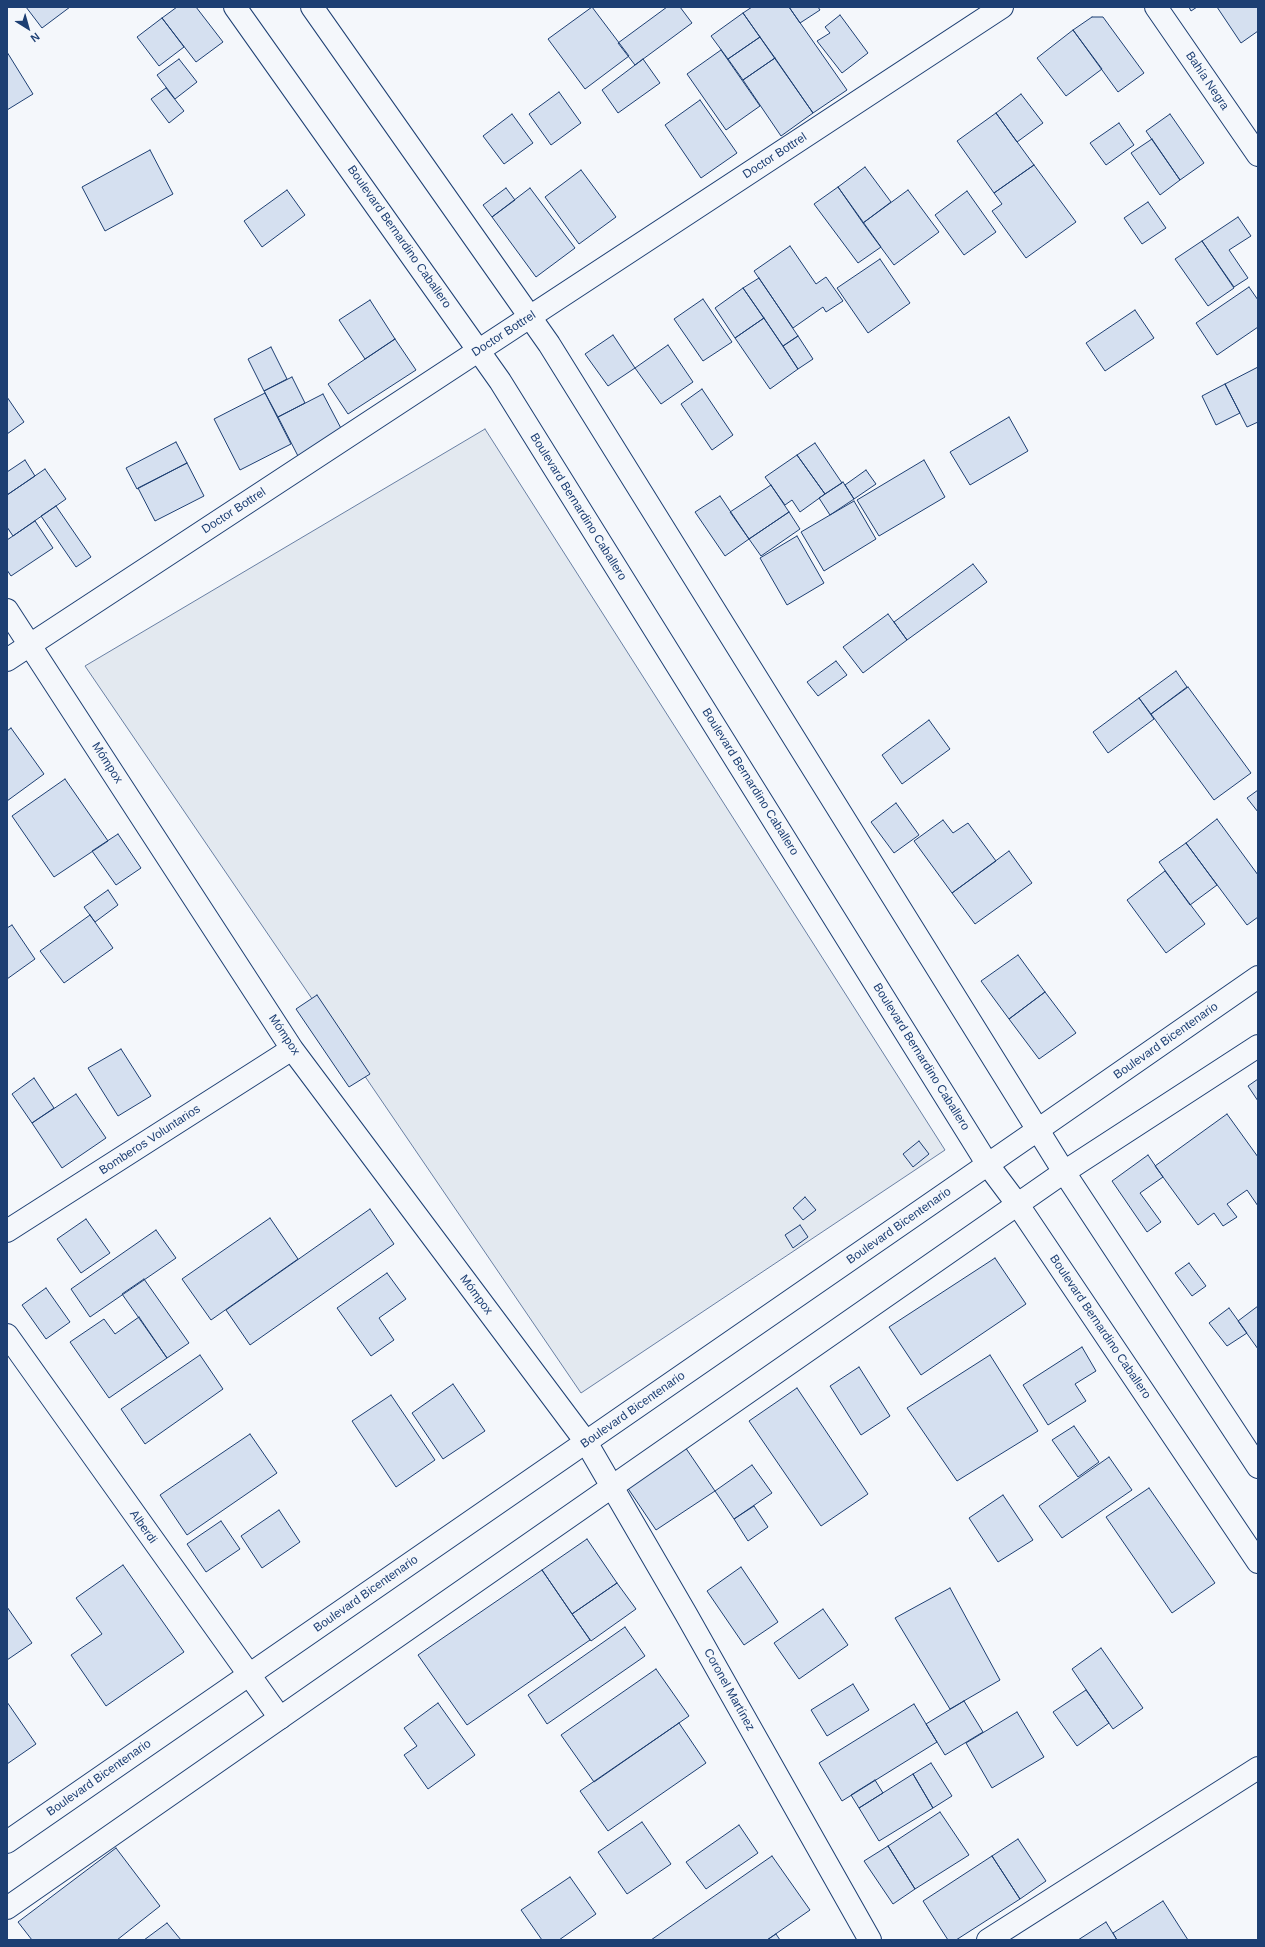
<!DOCTYPE html>
<meta charset="utf-8">
<style>
body{margin:0}
#map{position:relative;width:1265px;height:1947px;overflow:hidden;background:#f4f7fb;font-family:Arial,sans-serif}
canvas{display:block}
.frame{position:absolute;inset:0;border:8px solid #1d3f73;pointer-events:none}
.north{position:absolute;left:8px;top:8px;width:40px;height:40px;-webkit-text-stroke:3px #f4f7fb;paint-order:stroke;rotate:143deg;font-size:11px;font-weight:700;line-height:16px;text-align:center;color:#1d3f73}
.north::after{content:'';display:block;margin:auto;width:14px;height:18px;background:#1d3f73;clip-path:polygon(50% 0,100% 100%,50% 72%,0 100%)}
</style>
<div id="map">
<canvas width="1265" height="1947"></canvas>
<div class="frame"></div>
<div class="north">N</div>
</div>
<script>
const c = document.querySelector('canvas').getContext('2d');
c.lineJoin = 'round';
function fillPath(path, color) {
  c.fillStyle = color;
  c.fill(path, 'evenodd');
}
function poly(rows) {
  const path = new Path2D();
  for (const r of rows) {
    path.moveTo(r[0], r[1]);
    for (let i = 2; i < r.length; i += 2) path.lineTo(r[i], r[i + 1]);
  }
  return path;
}
function strokePath(path, color, width, dash) {
  c.strokeStyle = color;
  c.lineWidth = width;
  c.lineCap = dash ? 'butt' : 'round';
  c.setLineDash(dash || []);
  c.stroke(path);
}
function drawText(font, color, halo, rows, align = 'center') {
  c.font = font + ' Arial,sans-serif';
  c.lineWidth = 3;
  c.setLineDash([]);
  c.textBaseline = 'middle';
  c.strokeStyle = halo;
  c.fillStyle = color;
  for (const [text, x, y, turn = 0] of rows) {
    c.save();
    c.translate(x, y);
    c.rotate((+turn || 0) * Math.PI / 180);
    c.textAlign = isNaN(turn) ? turn : align;
    if (halo) c.strokeText(text, 0, 0);
    c.fillText(text, 0, 0);
    c.restore();
  }
}
const green = poly([
 [485,429,945,1150,581,1393,85,666,485,429]
]);
const building = poly([
 [26,7,70,7,42,28,26,7],
 [177,7,196,7,223,42,196,62,162,18,177,7],
 [592,7,629,56,585,89,548,39,592,7],
 [667,7,680,7,692,23,635,65,618,43,667,7],
 [752,7,789,7,847,90,813,113,743,13,752,7],
 [789,7,818,7,820,10,800,23,789,7],
 [1189,7,1197,7,1191,11,1189,7],
 [1217,7,1258,7,1258,31,1241,43,1217,7],
 [743,13,760,37,728,59,711,36,743,13],
 [840,15,868,53,842,73,817,41,830,33,825,27,840,15],
 [1092,17,1103,17,1144,73,1118,92,1073,30,1092,17],
 [162,18,184,47,159,66,137,37,162,18],
 [1073,30,1102,69,1066,96,1037,58,1073,30],
 [760,37,775,58,743,80,728,59,760,37],
 [721,50,760,106,726,130,687,74,721,50],
 [7,52,33,94,7,110,7,52],
 [775,58,813,113,781,136,743,80,775,58],
 [179,59,197,82,175,99,157,75,179,59],
 [643,59,660,83,618,113,602,90,643,59],
 [166,88,184,111,169,123,151,99,166,88],
 [559,92,581,123,551,145,529,114,559,92],
 [1021,94,1043,123,1017,142,996,113,1021,94],
 [700,100,737,153,701,178,665,125,700,100],
 [996,113,1034,165,994,193,957,141,996,113],
 [512,114,533,143,504,164,483,136,512,114],
 [1170,114,1204,163,1180,180,1146,131,1170,114],
 [1119,123,1134,145,1106,165,1090,143,1119,123],
 [1152,139,1180,180,1160,195,1131,153,1152,139],
 [150,150,173,194,105,231,82,187,150,150],
 [1034,165,1076,222,1026,258,992,211,1002,204,994,193,1034,165],
 [865,167,891,202,863,223,838,187,865,167],
 [581,170,616,217,579,244,545,197,581,170],
 [838,187,881,247,858,263,814,204,838,187],
 [506,188,515,200,492,217,483,205,506,188],
 [530,188,575,248,536,277,492,217,530,188],
 [287,190,305,215,262,247,244,221,287,190],
 [908,190,939,232,894,265,863,223,908,190],
 [967,191,996,232,964,255,935,215,967,191],
 [1148,202,1166,228,1142,244,1124,218,1148,202],
 [1238,217,1251,236,1229,250,1248,278,1234,287,1202,241,1238,217],
 [1202,241,1234,288,1208,306,1175,259,1202,241],
 [790,246,816,284,826,277,843,301,826,312,823,307,793,328,754,271,790,246],
 [880,259,910,303,868,333,837,288,880,259],
 [759,278,798,336,783,346,743,288,759,278],
 [1249,287,1258,300,1258,327,1217,355,1196,323,1249,287],
 [743,288,764,318,735,338,715,308,743,288],
 [703,299,732,342,703,361,674,319,703,299],
 [370,300,395,339,365,359,339,320,370,300],
 [1135,310,1154,338,1105,371,1086,343,1135,310],
 [764,318,798,369,770,389,735,338,764,318],
 [613,335,635,368,608,386,585,354,613,335],
 [798,336,813,359,798,369,783,346,798,336],
 [395,339,416,370,348,414,328,384,395,339],
 [668,345,693,382,661,404,635,368,668,345],
 [271,347,287,379,264,391,248,359,271,347],
 [1258,367,1258,422,1247,427,1225,384,1258,367],
 [292,377,305,403,278,417,264,391,292,377],
 [1225,384,1240,413,1216,425,1202,396,1225,384],
 [702,389,733,435,712,450,681,404,702,389],
 [265,393,291,444,240,470,214,419,265,393],
 [323,394,344,434,299,458,278,417,323,394],
 [7,397,24,422,7,434,7,397],
 [1009,417,1028,451,970,485,950,452,1009,417],
 [176,442,187,463,137,489,126,468,176,442],
 [815,443,842,483,825,494,797,455,815,443],
 [797,455,825,494,800,512,792,500,785,505,765,477,797,455],
 [25,460,35,476,7,495,7,472,25,460],
 [924,460,945,497,879,536,857,500,924,460],
 [187,463,204,496,155,521,138,488,187,463],
 [45,469,66,499,13,536,7,527,7,495,45,469],
 [866,470,876,484,854,499,845,485,866,470],
 [843,482,854,499,830,515,819,498,843,482],
 [771,485,789,512,749,539,730,512,771,485],
 [720,496,749,539,725,556,695,512,720,496],
 [854,501,876,539,824,571,801,532,854,501],
 [56,506,91,557,76,567,41,516,56,506],
 [789,512,800,529,761,556,749,539,789,512],
 [35,521,53,548,11,576,7,570,7,540,35,521],
 [797,536,824,583,787,605,760,558,797,536],
 [973,564,987,582,907,640,894,622,973,564],
 [888,614,907,640,863,673,843,647,888,614],
 [836,661,847,675,818,696,807,682,836,661],
 [1176,671,1187,687,1151,714,1139,698,1176,671],
 [1188,687,1251,773,1214,800,1151,714,1188,687],
 [1139,698,1154,719,1108,753,1093,732,1139,698],
 [929,720,950,749,902,784,882,755,929,720],
 [11,728,44,774,7,801,7,731,11,728],
 [65,779,108,841,54,877,12,816,65,779],
 [1258,790,1258,812,1247,798,1258,790],
 [896,803,919,835,894,853,871,822,896,803],
 [1217,819,1258,875,1258,917,1247,925,1186,843,1217,819],
 [943,820,953,833,968,823,996,861,952,893,914,841,943,820],
 [118,834,141,868,116,885,92,851,118,834],
 [1186,843,1217,885,1190,905,1159,862,1186,843],
 [1009,851,1032,883,975,924,952,893,1009,851],
 [1165,871,1205,924,1166,953,1127,900,1165,871],
 [108,890,118,905,95,922,84,907,108,890],
 [90,915,113,948,64,983,40,951,90,915],
 [12,925,35,959,7,979,7,928,12,925],
 [1018,955,1045,992,1009,1019,981,981,1018,955],
 [1045,992,1076,1033,1039,1059,1009,1019,1045,992],
 [317,995,370,1074,349,1087,296,1009,317,995],
 [121,1049,151,1096,118,1116,88,1068,121,1049],
 [34,1078,54,1108,32,1123,12,1094,34,1078],
 [1258,1079,1258,1101,1248,1086,1258,1079],
 [76,1094,106,1138,62,1168,32,1123,76,1094],
 [1227,1114,1258,1157,1258,1206,1247,1190,1227,1204,1237,1217,1223,1226,1214,1213,1198,1225,1155,1166,1227,1114],
 [919,1141,929,1154,913,1167,903,1154,919,1141],
 [1148,1155,1163,1177,1140,1193,1161,1222,1147,1232,1112,1181,1148,1155],
 [805,1197,816,1210,803,1220,793,1208,805,1197],
 [370,1209,394,1244,250,1345,226,1310,370,1209],
 [270,1218,298,1259,211,1320,182,1279,270,1218],
 [86,1219,110,1253,81,1273,57,1239,86,1219],
 [800,1225,808,1237,793,1248,785,1235,800,1225],
 [156,1230,176,1258,90,1317,71,1289,156,1230],
 [995,1258,1026,1304,921,1375,889,1327,995,1258],
 [1189,1263,1206,1286,1192,1296,1175,1273,1189,1263],
 [387,1273,406,1299,379,1318,394,1340,371,1356,337,1308,387,1273],
 [144,1279,189,1343,167,1358,122,1294,144,1279],
 [46,1288,70,1322,46,1339,22,1305,46,1288],
 [1258,1306,1258,1349,1238,1321,1258,1306],
 [1229,1308,1247,1333,1227,1346,1209,1323,1229,1308],
 [139,1317,167,1358,109,1398,70,1342,104,1319,115,1334,139,1317],
 [1082,1347,1096,1371,1075,1384,1086,1401,1048,1425,1023,1385,1082,1347],
 [200,1355,223,1389,145,1444,121,1409,200,1355],
 [990,1355,1038,1431,957,1481,907,1408,990,1355],
 [859,1367,890,1416,861,1435,830,1386,859,1367],
 [453,1384,485,1431,443,1459,412,1413,453,1384],
 [797,1388,868,1494,821,1526,749,1421,797,1388],
 [391,1395,435,1460,396,1487,352,1421,391,1395],
 [1074,1426,1099,1462,1078,1477,1052,1440,1074,1426],
 [250,1434,277,1473,187,1535,160,1495,250,1434],
 [683,1444,715,1491,656,1530,625,1484,683,1444],
 [1109,1457,1132,1490,1062,1538,1039,1506,1109,1457],
 [752,1465,772,1493,734,1519,715,1491,752,1465],
 [1149,1488,1215,1583,1172,1613,1106,1517,1149,1488],
 [1003,1495,1033,1540,998,1562,969,1518,1003,1495],
 [754,1506,768,1527,748,1541,734,1519,754,1506],
 [279,1510,300,1542,262,1568,241,1536,279,1510],
 [221,1521,240,1549,206,1572,187,1544,221,1521],
 [587,1539,617,1583,572,1614,542,1570,587,1539],
 [123,1565,184,1652,106,1706,71,1655,102,1634,76,1598,123,1565],
 [741,1567,778,1622,744,1645,707,1591,741,1567],
 [542,1570,590,1640,467,1725,418,1655,542,1570],
 [617,1583,636,1609,591,1641,572,1614,617,1583],
 [950,1588,1000,1680,950,1709,895,1618,950,1588],
 [7,1607,32,1643,7,1660,7,1607],
 [823,1609,848,1645,799,1679,774,1643,823,1609],
 [625,1627,645,1656,547,1724,528,1695,625,1627],
 [1101,1648,1143,1708,1113,1729,1072,1669,1101,1648],
 [656,1669,689,1716,594,1782,561,1735,656,1669],
 [853,1684,869,1710,827,1736,811,1710,853,1684],
 [1086,1690,1109,1723,1077,1746,1053,1712,1086,1690],
 [964,1701,983,1732,945,1755,926,1724,964,1701],
 [7,1702,36,1744,7,1764,7,1702],
 [438,1703,475,1755,428,1789,404,1755,417,1746,404,1728,438,1703],
 [914,1704,937,1742,842,1801,819,1763,914,1704],
 [1017,1712,1044,1757,992,1788,966,1743,1017,1712],
 [679,1723,706,1763,608,1831,580,1791,679,1723],
 [931,1763,952,1796,933,1808,913,1774,931,1763],
 [913,1774,933,1808,879,1841,859,1808,913,1774],
 [875,1780,883,1793,859,1808,851,1795,875,1780],
 [940,1812,969,1855,915,1889,888,1846,940,1812],
 [642,1822,671,1864,627,1894,598,1852,642,1822],
 [739,1825,758,1853,706,1889,686,1862,739,1825],
 [1018,1839,1046,1881,1020,1899,992,1856,1018,1839],
 [888,1846,915,1889,893,1904,864,1861,888,1846],
 [116,1848,160,1906,117,1940,32,1940,18,1922,116,1848],
 [772,1856,810,1910,767,1940,651,1940,772,1856],
 [992,1856,1020,1899,956,1940,948,1940,923,1901,992,1856],
 [570,1877,596,1914,559,1940,542,1940,521,1910,570,1877],
 [1163,1901,1188,1940,1117,1940,1113,1933,1163,1901],
 [1106,1922,1117,1940,1078,1940,1106,1922],
 [167,1923,181,1940,144,1940,167,1923],
 [776,1934,780,1940,767,1940,776,1934]
]);
const minor = poly([
 [1156,7,1258,155],
 [7,610,292,1049,586,1442,686,1614,870,1940],
 [7,660,1002,7],
 [1258,1046,1064,1172,1258,1467],
 [1039,1129,1258,977],
 [1018,1205,1258,1562],
 [7,1231,292,1049],
 [7,1335,280,1718],
 [988,1940,1258,1768]
]);
const major = poly([
 [235,7,500,381,988,1165,1018,1205],
 [7,1842,1039,1129],
 [7,1908,1064,1172,549,344,312,7]
]);
const streetNames = [
 ["Bahía Negra",1207,81,56],
 ["Doctor Bottrel",775,156,-33],
 ["Boulevard Bernardino Caballero",399,237,55],
 ["Doctor Bottrel",504,334,-33],
 ["Boulevard Bernardino Caballero",578,507,58],
 ["Doctor Bottrel",234,511,-33],
 ["Mómpox",107,763,57],
 ["Boulevard Bernardino Caballero",750,782,58],
 ["Mómpox",284,1035,56],
 ["Boulevard Bicentenario",1166,1041,-35],
 ["Boulevard Bernardino Caballero",921,1057,58],
 ["Bomberos Voluntarios",150,1140,-33],
 ["Boulevard Bicentenario",899,1226,-35],
 ["Mómpox",476,1295,53],
 ["Boulevard Bernardino Caballero",1100,1327,56],
 ["Boulevard Bicentenario",633,1410,-35],
 ["Alberdi",143,1527,55],
 ["Boulevard Bicentenario",366,1594,-35],
 ["Coronel Martínez",729,1690,61],
 ["Boulevard Bicentenario",99,1778,-35]
];
fillPath(green, '#e3e9f0');
strokePath(green, '#687fa3', 1);
fillPath(building, '#d5e0f0');
strokePath(building, '#1d3f73', 1);
strokePath(minor, '#1d3f73', 24);
strokePath(major, '#1d3f73', 24);
strokePath(minor, '#f4f7fb', 22);
strokePath(major, '#f4f7fb', 22);
drawText('12px', '#1d3f73', '#f4f7fb', streetNames);
</script>
